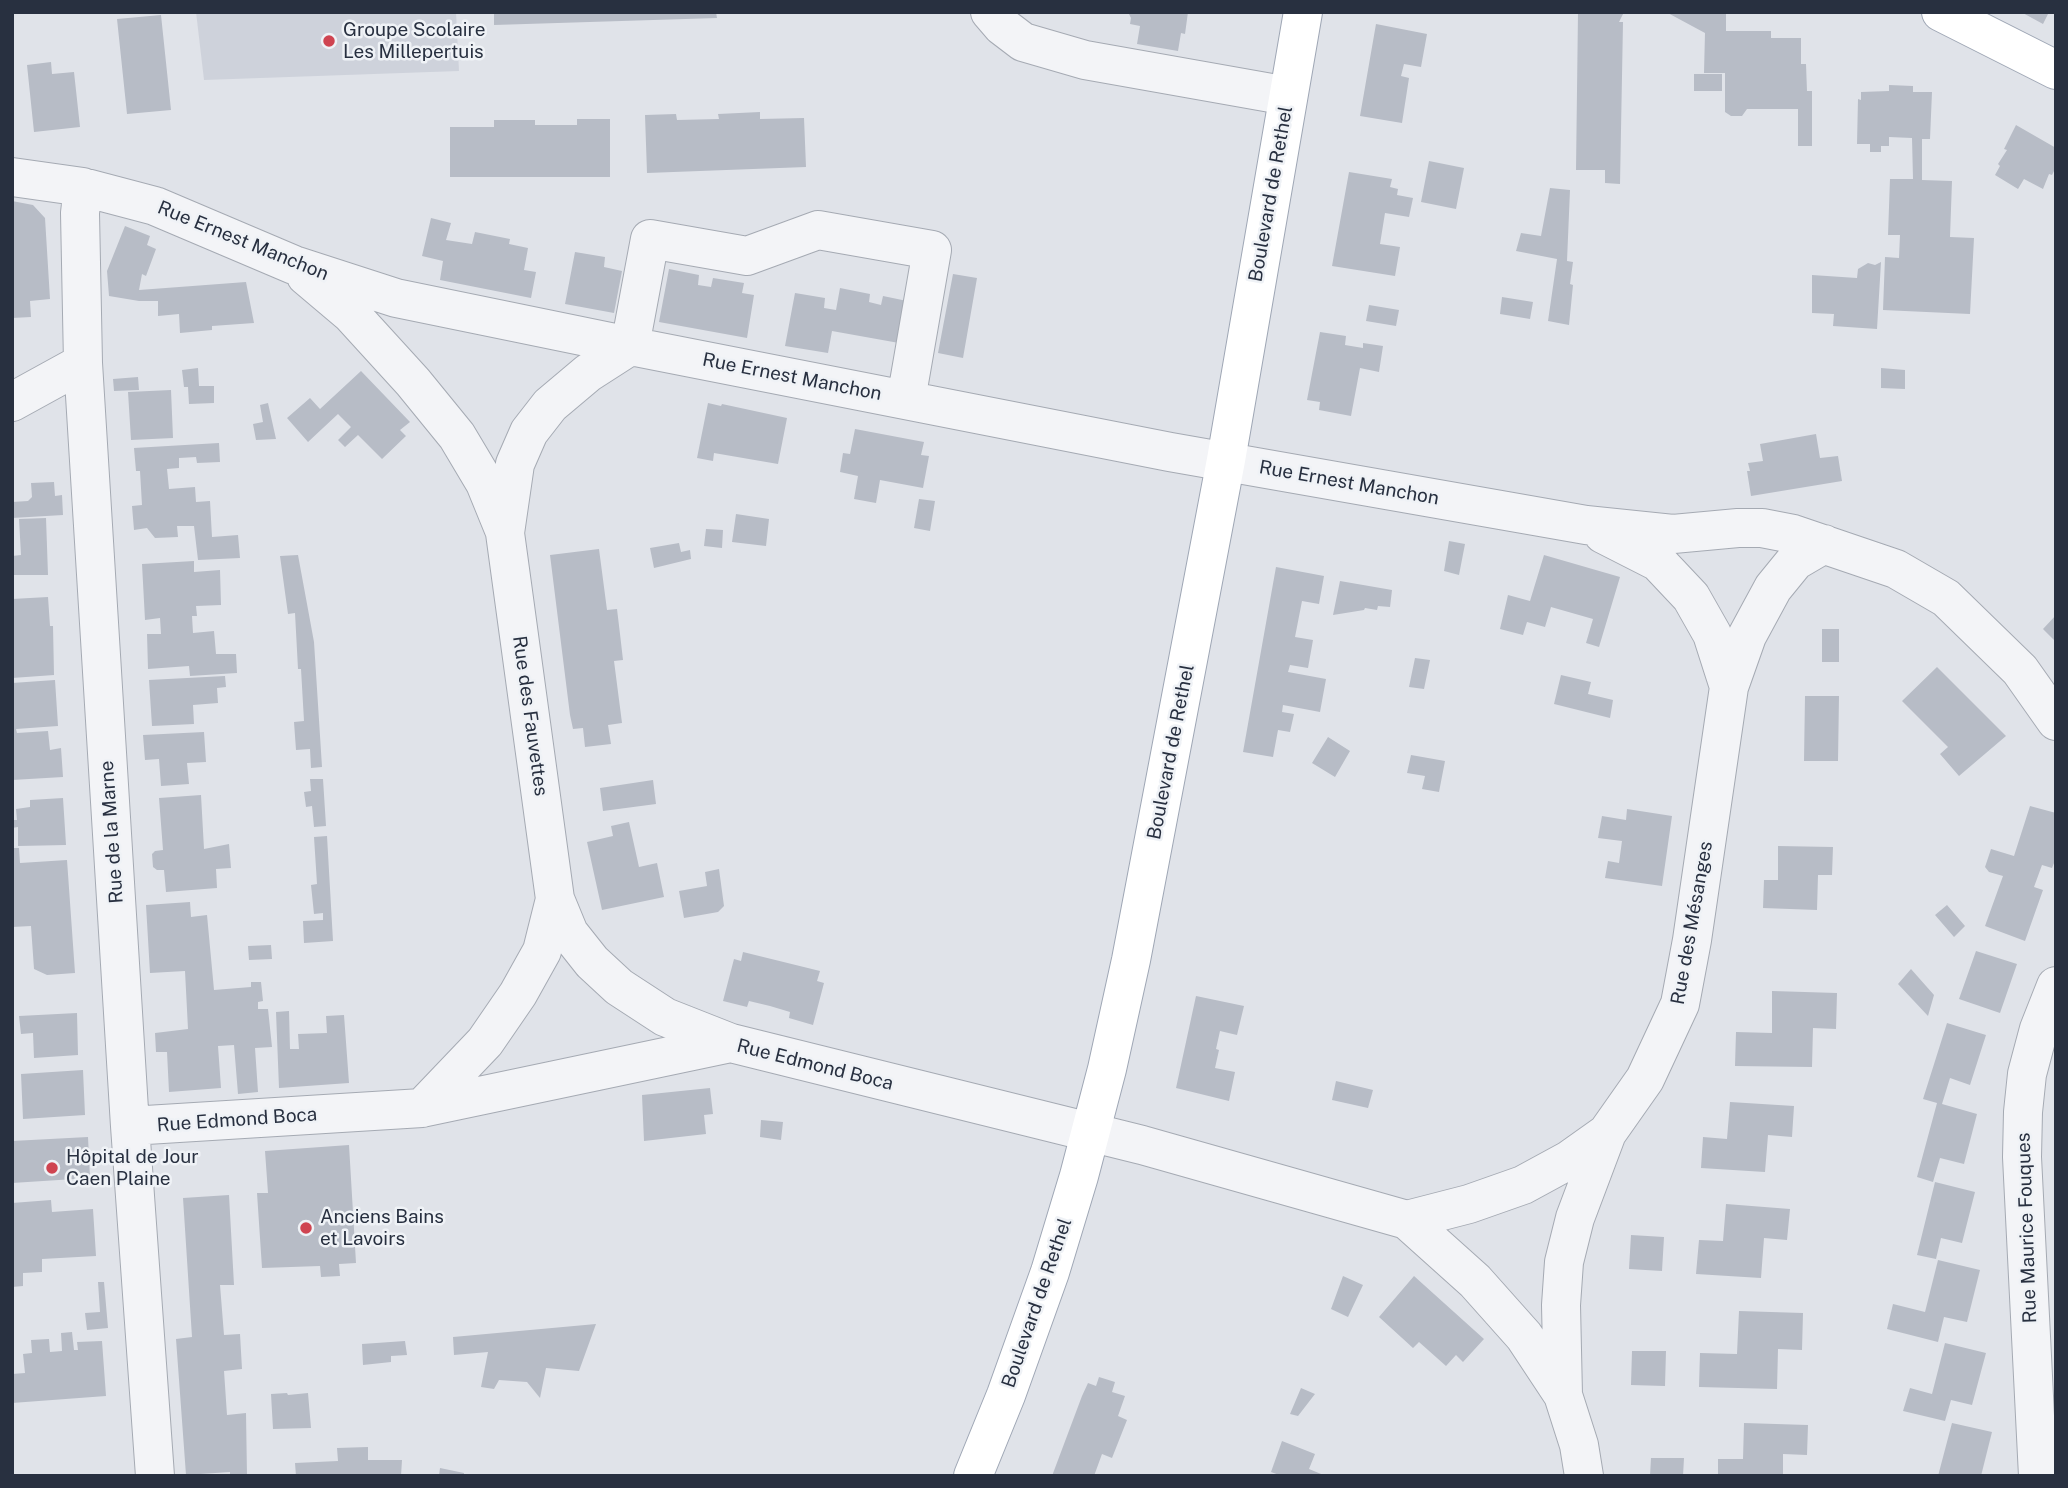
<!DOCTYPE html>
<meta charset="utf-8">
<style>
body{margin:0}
#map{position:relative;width:2068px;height:1488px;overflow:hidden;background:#e0e3e9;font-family:"Public Sans",sans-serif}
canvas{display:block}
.frame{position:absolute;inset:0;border:14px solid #283040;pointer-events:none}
</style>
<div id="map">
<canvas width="2068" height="1488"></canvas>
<div class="frame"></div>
</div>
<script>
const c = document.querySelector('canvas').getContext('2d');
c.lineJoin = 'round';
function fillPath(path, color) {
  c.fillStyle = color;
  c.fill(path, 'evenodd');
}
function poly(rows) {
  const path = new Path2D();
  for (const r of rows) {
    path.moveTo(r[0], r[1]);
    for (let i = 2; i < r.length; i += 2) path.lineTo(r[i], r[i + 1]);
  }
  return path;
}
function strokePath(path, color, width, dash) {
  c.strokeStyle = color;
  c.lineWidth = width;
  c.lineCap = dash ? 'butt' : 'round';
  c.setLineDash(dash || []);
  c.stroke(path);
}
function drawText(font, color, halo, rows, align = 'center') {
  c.font = font + ' "Public Sans",sans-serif';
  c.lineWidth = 5;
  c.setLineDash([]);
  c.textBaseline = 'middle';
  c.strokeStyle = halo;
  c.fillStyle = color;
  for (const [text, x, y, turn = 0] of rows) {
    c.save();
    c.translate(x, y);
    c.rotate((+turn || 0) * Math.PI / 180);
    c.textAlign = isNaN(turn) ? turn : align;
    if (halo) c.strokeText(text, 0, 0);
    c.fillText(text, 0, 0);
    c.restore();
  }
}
const built = poly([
 [196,12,456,12,459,71,204,80]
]);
const building = poly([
 [494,12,716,12,717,18,494,25],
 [1128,12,1188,12,1185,34,1181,33,1178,51,1137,44,1140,26,1130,24,1131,18],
 [1578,12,1624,12,1619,22,1623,22,1620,184,1605,183,1605,170,1576,170],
 [1666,12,1726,12,1726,31,1771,31,1771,38,1801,38,1801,64,1806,64,1807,91,1812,91,1812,146,1798,146,1798,109,1747,109,1742,116,1731,116,1725,112,1725,73,1704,73,1705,33],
 [2021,12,2045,12,2048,14,2043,24],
 [161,15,171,110,127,114,117,19],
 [1376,24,1427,34,1421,67,1404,64,1401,76,1409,78,1402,123,1360,116],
 [51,62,52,74,74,72,80,127,34,132,27,65],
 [1694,74,1722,74,1722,91,1694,91],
 [1889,85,1913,86,1913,92,1932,92,1930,139,1922,139,1922,180,1952,181,1950,237,1974,238,1970,314,1883,310,1885,257,1899,258,1900,235,1888,235,1890,179,1913,179,1912,138,1889,137,1889,146,1881,146,1881,152,1870,152,1870,144,1857,144,1858,99,1861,100,1861,92,1889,91],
 [760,112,760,119,804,118,806,167,647,173,645,115,676,114,677,120,719,119,718,114],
 [577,119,610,119,610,177,450,177,450,127,494,127,494,120,535,120,535,125,577,125],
 [2016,125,2056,148,2056,167,2052,175,2049,174,2043,189,2024,179,2018,189,1995,175,2000,166,1998,164,2007,150,2004,149],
 [1429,161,1464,168,1456,209,1421,202],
 [1349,172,1392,179,1390,187,1398,189,1397,195,1413,198,1409,217,1385,213,1380,244,1400,247,1395,276,1332,266],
 [1550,188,1570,190,1567,261,1573,262,1570,284,1573,285,1569,325,1548,321,1557,259,1516,251,1521,233,1541,236],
 [12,201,33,205,45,218,50,299,30,301,31,317,12,318],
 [431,218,451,223,446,240,472,244,475,232,510,239,509,244,528,248,524,270,536,272,531,298,440,280,443,261,422,256],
 [125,226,150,236,147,245,156,249,146,276,142,274,139,290,246,282,254,323,212,326,212,330,180,333,179,314,158,316,158,301,139,301,109,296,107,271],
 [575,252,605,257,604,267,622,271,614,313,565,304],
 [1881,262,1877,329,1833,326,1834,314,1812,313,1812,275,1857,278,1858,269,1868,263,1875,265],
 [669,269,699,275,698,285,711,287,713,278,744,283,742,293,754,295,747,338,659,322],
 [953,274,977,278,963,358,938,353],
 [840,288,870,294,869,302,881,305,883,296,907,301,899,343,832,331,828,353,785,346,795,293,825,298,824,308,836,310],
 [1502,297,1533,302,1530,319,1500,314],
 [1369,305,1399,310,1396,326,1366,321],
 [1320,332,1346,336,1345,345,1363,348,1363,343,1383,346,1379,372,1360,368,1351,416,1319,410,1320,402,1307,400],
 [198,368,199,386,214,386,214,403,189,404,188,387,184,387,182,370],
 [1881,368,1905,370,1905,389,1881,388],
 [361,371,410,422,400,430,406,436,382,459,358,435,345,447,338,440,351,427,338,414,308,442,287,418,310,398,320,409],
 [138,377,139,390,114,391,113,379],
 [171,390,173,438,131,440,128,392],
 [268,403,276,439,256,440,253,424,263,422,260,405],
 [708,403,721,406,722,404,787,418,778,464,714,453,713,461,697,458],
 [855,429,924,442,921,455,929,456,923,488,880,480,876,503,854,499,858,476,840,472,843,453,850,454],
 [1816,434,1820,458,1838,456,1842,481,1751,496,1747,471,1750,471,1748,463,1763,461,1760,444],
 [219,443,220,462,197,463,196,457,179,458,179,468,167,469,169,489,195,487,196,502,210,501,212,537,238,535,240,558,198,560,194,526,177,526,178,537,155,538,147,528,134,530,132,506,142,505,140,471,136,471,134,448],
 [54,482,55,496,62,495,63,515,12,518,12,502,28,501,32,497,31,483],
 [919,499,935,501,930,531,914,528],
 [736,514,769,519,766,546,732,542],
 [46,518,48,575,12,575,12,556,21,555,19,519],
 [706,529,723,530,722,548,704,546],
 [1449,541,1465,544,1459,575,1444,571],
 [679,543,681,552,690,550,691,559,654,568,650,548],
 [599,549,607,610,617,609,620,634,623,660,614,661,622,723,608,725,611,744,585,747,583,728,573,729,570,715,550,555],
 [298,555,314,642,322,767,311,768,310,749,296,750,294,722,304,721,301,669,298,669,295,613,288,614,280,556],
 [1544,555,1620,577,1599,647,1586,643,1593,619,1551,607,1545,627,1527,622,1523,635,1500,629,1508,595,1530,601],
 [194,561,194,572,220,570,221,605,196,606,197,616,192,616,193,633,214,631,216,654,236,654,237,673,190,676,189,666,148,669,147,634,161,634,160,618,145,620,142,564],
 [1276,567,1324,576,1319,604,1302,601,1295,637,1313,640,1308,668,1290,665,1288,672,1326,679,1320,712,1283,705,1282,712,1294,714,1290,732,1278,730,1273,757,1243,752],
 [1340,581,1392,590,1390,607,1378,606,1377,610,1365,608,1364,610,1333,615],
 [48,597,50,626,53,626,54,675,12,678,12,599],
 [2056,615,2056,642,2043,629],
 [1822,629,1839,629,1839,662,1822,662],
 [1415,658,1430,660,1424,689,1409,687],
 [1937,667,2006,736,1959,776,1940,754,1948,747,1902,701],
 [1561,675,1591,682,1588,694,1613,700,1610,718,1554,704],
 [225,676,226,687,217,688,218,703,193,705,194,724,152,726,149,680],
 [55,680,58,726,16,729,17,733,48,731,50,750,61,748,63,777,12,780,12,683],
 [1805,696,1839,696,1838,761,1804,761],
 [204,732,206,762,187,763,189,784,161,786,159,759,145,760,143,735],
 [1328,737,1350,751,1335,777,1312,763],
 [1411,755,1445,761,1439,792,1422,789,1425,776,1407,773],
 [310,779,323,779,326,826,314,827,312,806,306,807,304,792,311,791],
 [653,780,656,804,603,811,600,788],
 [201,795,204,849,229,844,231,868,216,869,217,888,166,892,164,870,157,870,153,867,152,854,155,851,163,850,159,798],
 [63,798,66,845,18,846,18,827,12,828,12,820,17,820,16,809,30,807,30,800],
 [2030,806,2056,813,2056,858,2052,868,2042,865,2034,887,2043,890,2025,941,1985,926,2003,876,1989,872,1985,867,1991,849,2014,856],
 [1627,809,1672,816,1662,886,1605,878,1608,861,1619,863,1622,841,1598,838,1602,816,1626,820],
 [629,822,639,867,657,863,664,897,602,910,587,842,613,836,611,826],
 [327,836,333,941,304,943,303,921,323,920,323,913,314,914,311,885,317,884,314,837],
 [1778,846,1833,847,1832,875,1818,875,1817,910,1763,908,1764,880,1778,880],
 [12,848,19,848,20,863,67,860,75,973,47,975,34,969,31,926,12,927],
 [719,869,724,906,718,912,684,918,679,891,707,886,705,872],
 [190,902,191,917,207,915,214,990,251,987,251,982,261,982,263,1001,258,1002,258,1009,268,1009,272,1047,255,1048,258,1092,238,1094,234,1045,218,1046,221,1088,169,1092,167,1052,156,1052,155,1033,188,1029,185,971,150,973,146,905],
 [1947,905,1965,926,1954,937,1935,915],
 [271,945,272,959,249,960,248,946],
 [1976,951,2017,964,2000,1013,1959,999],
 [743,952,820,971,817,981,824,983,813,1025,789,1018,790,1012,770,1006,749,1001,747,1007,723,1001,734,959,741,961],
 [1911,969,1934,995,1928,1016,1898,984],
 [1772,991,1837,993,1836,1029,1813,1028,1812,1067,1735,1066,1736,1032,1772,1033],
 [1196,996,1244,1006,1237,1035,1220,1031,1216,1049,1219,1050,1215,1068,1235,1072,1229,1101,1176,1088],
 [289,1011,290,1049,299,1049,298,1034,327,1033,326,1016,344,1015,349,1083,279,1088,276,1012],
 [77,1013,78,1055,34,1058,33,1033,21,1034,19,1016],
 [1947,1023,1986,1035,1970,1085,1950,1078,1942,1104,1977,1114,1964,1164,1940,1158,1933,1182,1917,1177,1937,1103,1923,1099],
 [83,1070,85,1115,23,1119,21,1074],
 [1336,1081,1373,1090,1368,1108,1332,1100],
 [710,1088,713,1114,704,1115,706,1134,644,1141,642,1095],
 [1730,1102,1794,1106,1792,1137,1768,1135,1765,1172,1701,1168,1703,1137,1727,1139],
 [761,1120,783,1122,781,1140,760,1137],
 [88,1137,90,1178,12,1183,12,1141],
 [349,1145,356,1263,339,1264,340,1276,321,1277,320,1266,262,1268,257,1193,268,1193,265,1151],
 [1935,1182,1975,1192,1962,1243,1941,1238,1936,1259,1917,1255],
 [229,1195,234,1285,220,1285,224,1335,240,1334,242,1369,224,1371,227,1415,246,1413,247,1476,230,1476,230,1472,186,1475,176,1339,192,1337,183,1198],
 [51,1200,52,1212,93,1209,96,1256,42,1259,42,1272,23,1273,23,1286,12,1287,12,1203],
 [1726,1204,1790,1209,1787,1240,1764,1238,1761,1278,1696,1274,1699,1240,1723,1241],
 [1631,1235,1664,1237,1662,1271,1629,1269],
 [1938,1260,1980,1270,1967,1322,1944,1317,1938,1342,1887,1329,1893,1304,1925,1312],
 [1343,1276,1363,1285,1348,1317,1331,1309],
 [1414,1276,1484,1339,1463,1362,1456,1355,1446,1366,1419,1342,1413,1348,1379,1317],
 [98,1282,104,1282,108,1328,87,1330,85,1313,100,1312],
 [1739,1311,1803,1313,1802,1350,1778,1349,1777,1389,1699,1387,1700,1353,1737,1354],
 [596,1324,579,1371,546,1368,540,1398,527,1382,499,1380,494,1389,481,1387,488,1352,454,1355,453,1337],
 [72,1332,74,1350,78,1350,77,1342,102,1341,106,1396,12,1403,12,1374,25,1373,23,1354,32,1353,31,1340,49,1339,50,1352,62,1351,61,1333],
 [405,1341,407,1355,391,1356,391,1362,363,1365,362,1344],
 [1945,1343,1986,1353,1972,1405,1951,1400,1945,1421,1903,1411,1910,1388,1932,1394],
 [1632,1351,1666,1351,1665,1386,1631,1385],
 [1099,1377,1115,1382,1112,1392,1125,1396,1118,1416,1127,1420,1112,1458,1102,1454,1094,1476,1052,1476,1082,1396,1088,1383,1096,1386],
 [1301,1388,1315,1394,1298,1416,1290,1414],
 [287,1393,288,1395,308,1393,311,1428,273,1429,271,1394],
 [1744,1423,1808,1425,1807,1455,1783,1454,1783,1476,1718,1476,1718,1459,1743,1459],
 [1952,1423,1992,1432,1981,1476,1938,1476],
 [1282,1441,1315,1454,1309,1469,1326,1476,1282,1476,1271,1472],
 [368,1447,368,1460,402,1460,401,1476,296,1476,295,1463,338,1461,337,1448],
 [1651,1458,1684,1458,1683,1476,1650,1476],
 [440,1468,464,1473,464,1476,439,1476]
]);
const minor = poly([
 [990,12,1002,26,1023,42,1085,60,1288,96],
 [12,177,83,187,155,206,294,265,396,298,630,346,1170,452,1586,525,1673,534,1738,528,1762,528,1793,534,1896,569,1946,598,2020,670,2056,721],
 [83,187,80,213,83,363,130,1126,155,1476],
 [306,276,351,314,413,382,457,436,485,483,505,532],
 [12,402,83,363],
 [1603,534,1658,562,1691,597,1712,634,1729,687],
 [555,899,569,933,592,962,619,987,665,1017,731,1043],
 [422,1108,485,1042,518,994,542,951,555,899,505,533,515,464,529,432,550,405,588,373,630,346,650,239,747,256,818,230,932,250,906,400],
 [130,1126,422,1108,731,1043,1142,1145,1407,1220,1475,1281,1524,1336,1563,1395],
 [1407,1220,1469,1204,1523,1185,1569,1160,1607,1133],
 [1584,1476,1579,1445,1563,1395,1561,1305,1564,1262,1575,1218,1607,1133,1645,1079,1680,1004,1692,940,1729,687,1747,636,1773,588,1795,561,1824,544],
 [2038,1476,2022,1157,2023,1112,2027,1074,2039,1029,2056,986]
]);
const major = poly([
 [1941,12,2056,70],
 [973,1476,1006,1395,1050,1272,1079,1176,1107,1069,1131,960,1226,460,1303,12]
]);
const markers = [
 [329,41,7,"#cf4451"],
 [52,1168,7,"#cf4451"],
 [306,1228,7,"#cf4451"]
];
const poiNames = [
 ["Groupe Scolaire",343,30],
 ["Les Millepertuis",343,52],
 ["Hôpital de Jour",66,1157],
 ["Caen Plaine",66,1179],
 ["Anciens Bains",320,1217],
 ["et Lavoirs",320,1239]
];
const streetNames = [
 ["Boulevard de Rethel",1271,194,-80],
 ["Rue Ernest Manchon",243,241,22],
 ["Rue Ernest Manchon",792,377,11],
 ["Rue Ernest Manchon",1349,483,10],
 ["Rue des Fauvettes",530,716,82],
 ["Boulevard de Rethel",1171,752,-79],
 ["Rue de la Marne",112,832,-94],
 ["Rue des Mésanges",1692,923,-80],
 ["Rue Edmond Boca",815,1065,14],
 ["Rue Edmond Boca",237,1120,-4],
 ["Rue Maurice Fouques",2027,1228,-92],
 ["Boulevard de Rethel",1037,1303,-71]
];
fillPath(built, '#ced2db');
fillPath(building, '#b7bcc6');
strokePath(minor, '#a5aab3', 40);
strokePath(major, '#9fa7b5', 40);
strokePath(minor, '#f3f4f7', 38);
strokePath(major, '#fff', 38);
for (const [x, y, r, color] of markers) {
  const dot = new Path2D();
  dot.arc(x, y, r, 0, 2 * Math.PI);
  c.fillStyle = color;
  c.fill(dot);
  strokePath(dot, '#eff2f6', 2.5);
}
drawText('19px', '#283040', '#eff2f6', poiNames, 'left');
drawText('19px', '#283040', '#eff2f6', streetNames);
</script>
